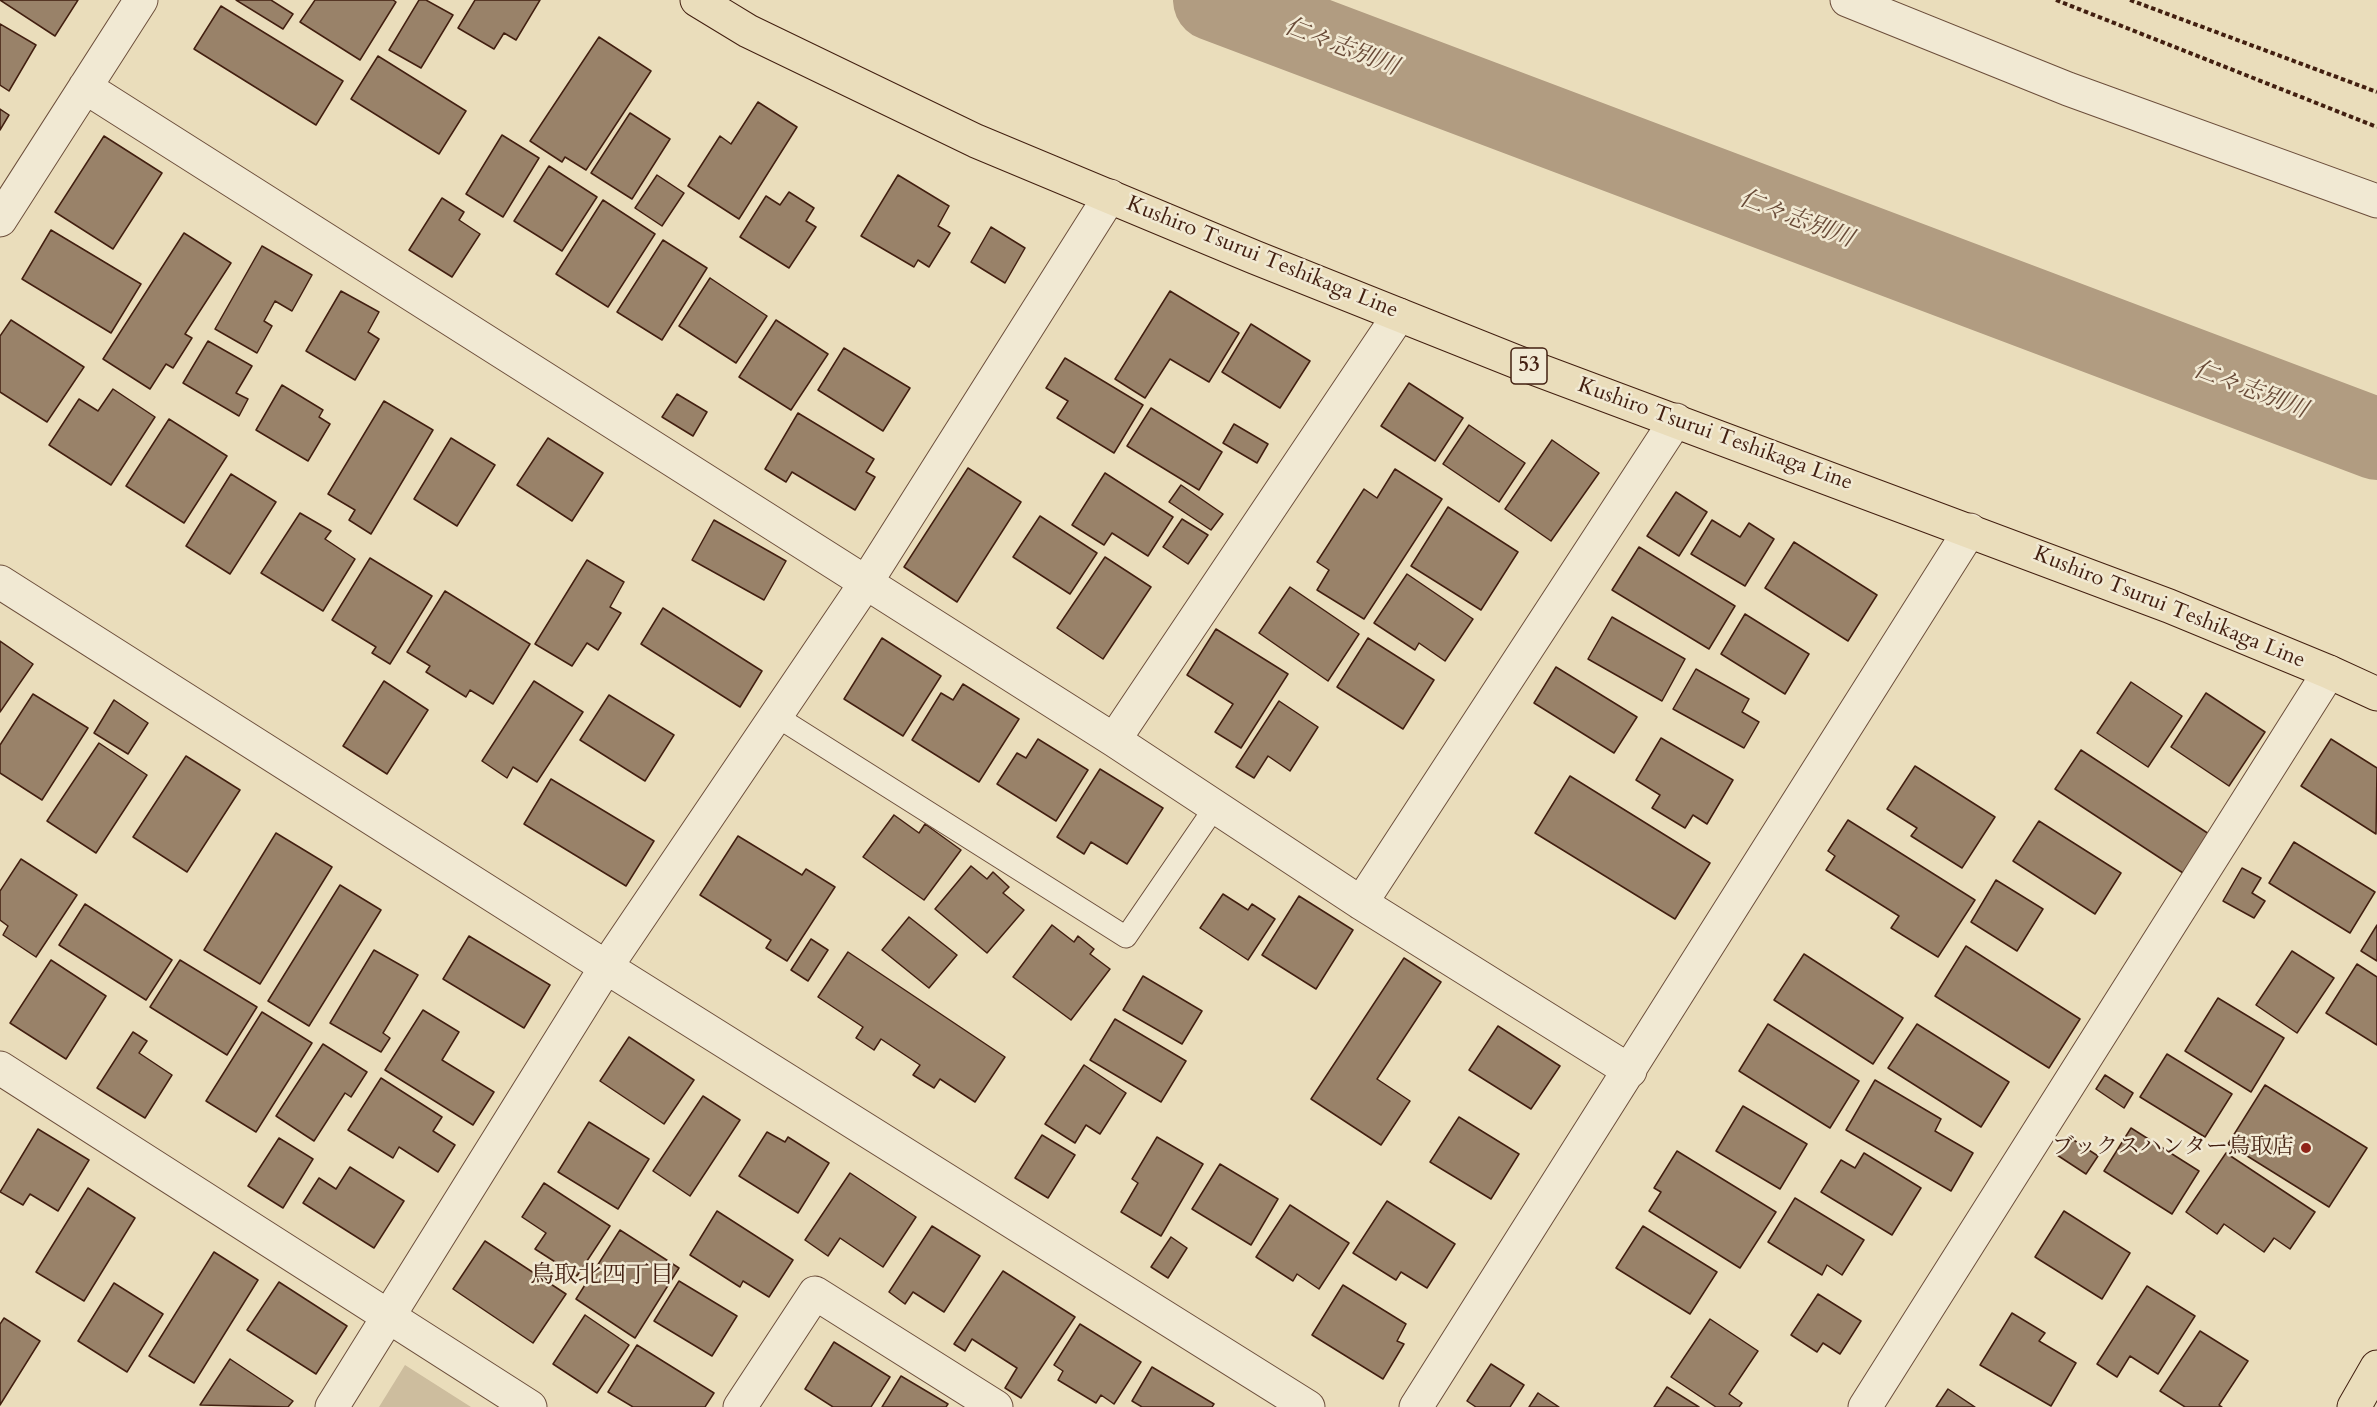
<!DOCTYPE html>
<meta charset="utf-8">
<style>
body{margin:0}
canvas{display:block;background:#eaddbb}
</style>
<canvas width="2377" height="1407"></canvas>
<script>
const c = document.querySelector('canvas').getContext('2d');
c.lineJoin = 'round';
function fillPath(path, color) {
  c.fillStyle = color;
  c.fill(path, 'evenodd');
}
function poly(rows) {
  const path = new Path2D();
  for (const r of rows) {
    path.moveTo(r[0], r[1]);
    for (let i = 2; i < r.length; i += 2) path.lineTo(r[i], r[i + 1]);
  }
  return path;
}
function strokePath(path, color, width, dash) {
  c.strokeStyle = color;
  c.lineWidth = width;
  c.lineCap = dash ? 'butt' : 'round';
  c.setLineDash(dash || []);
  c.stroke(path);
}
function drawText(font, color, halo, rows, align = 'center') {
  c.font = font + ' Cardo,"Noto Serif JP",serif';
  c.lineWidth = 5;
  c.setLineDash([]);
  c.textBaseline = 'middle';
  c.strokeStyle = halo;
  c.fillStyle = color;
  for (const [text, x, y, turn = 0] of rows) {
    c.save();
    c.translate(x, y);
    c.rotate((+turn || 0) * Math.PI / 180);
    c.textAlign = isNaN(turn) ? turn : align;
    if (halo) c.strokeText(text, 0, 0);
    c.fillText(text, 0, 0);
    c.restore();
  }
}
const green = poly([
 [405,1365,471,1407,379,1407]
]);
const river = poly([
 [1214,0,2377,439]
]);
const building = poly([
 [0,0,78,0,55,36,0,0],
 [236,0,271,0,293,14,283,29,236,0],
 [315,0,393,0,396,2,360,60,300,22,315,0],
 [419,0,426,0,453,15,421,68,389,50,419,0],
 [475,0,540,0,516,40,504,33,494,49,458,28,475,0],
 [221,6,343,81,316,125,194,49,221,6],
 [0,24,36,45,9,91,0,85,0,24],
 [599,37,651,71,586,170,565,157,562,162,530,141,599,37],
 [378,56,466,111,439,154,351,99,378,56],
 [758,102,797,127,739,219,688,186,720,136,731,144,758,102],
 [0,109,9,115,0,130,0,109],
 [630,113,670,139,632,199,591,173,630,113],
 [502,135,539,158,503,217,466,194,502,135],
 [104,136,162,173,113,249,55,212,104,136],
 [549,166,597,197,562,251,514,221,549,166],
 [657,175,684,193,662,226,635,208,657,175],
 [898,175,949,206,938,226,950,233,929,267,918,260,914,267,861,236,898,175],
 [789,192,814,208,806,221,816,227,789,268,740,237,766,196,780,205,789,192],
 [442,198,464,212,459,220,480,234,452,277,409,250,442,198],
 [603,200,655,234,608,307,556,274,603,200],
 [991,227,1025,248,1005,283,971,262,991,227],
 [51,230,141,284,111,333,22,279,51,230],
 [184,233,231,263,185,334,192,338,173,368,166,364,150,389,103,359,184,233],
 [663,240,707,268,662,340,617,312,663,240],
 [262,246,312,275,292,311,275,301,264,321,272,326,257,353,215,329,262,246],
 [710,278,767,316,736,363,679,326,710,278],
 [341,291,379,312,368,332,379,339,355,380,306,351,341,291],
 [1170,291,1239,333,1209,382,1170,359,1145,398,1115,379,1170,291],
 [11,320,84,367,47,422,0,392,0,336,11,320],
 [776,320,828,354,791,410,739,377,776,320],
 [1251,324,1310,361,1280,408,1222,372,1251,324],
 [208,341,252,366,236,393,248,399,239,416,183,383,208,341],
 [844,348,910,388,883,431,818,390,844,348],
 [1065,358,1143,405,1114,453,1057,418,1068,401,1046,388,1065,358],
 [1409,383,1463,418,1435,461,1381,426,1409,383],
 [282,385,323,410,319,417,330,424,308,461,256,430,282,385],
 [113,389,155,417,111,485,49,445,79,399,98,411,113,389],
 [677,394,707,412,693,436,662,417,677,394],
 [384,401,433,430,371,534,349,520,355,510,328,494,384,401],
 [1151,408,1222,452,1199,490,1127,446,1151,408],
 [798,413,874,459,866,472,875,477,855,510,792,472,786,482,765,469,798,413],
 [169,419,227,456,184,523,126,486,169,419],
 [1234,424,1268,444,1257,463,1223,443,1234,424],
 [1469,425,1525,463,1499,502,1443,464,1469,425],
 [451,438,495,465,457,526,414,499,451,438],
 [548,438,603,473,572,521,517,485,548,438],
 [1552,440,1599,473,1551,541,1505,509,1552,440],
 [968,468,1021,502,957,602,904,567,968,468],
 [1395,469,1442,499,1364,619,1317,590,1329,570,1317,562,1364,489,1377,498,1395,469],
 [1105,473,1173,517,1148,556,1112,533,1104,545,1072,525,1105,473],
 [231,474,276,502,230,574,186,546,231,474],
 [1181,485,1223,514,1211,530,1169,502,1181,485],
 [1676,492,1707,512,1679,556,1647,536,1676,492],
 [1448,507,1518,552,1481,610,1411,566,1448,507],
 [300,513,331,531,325,539,355,559,323,611,261,573,300,513],
 [1040,516,1097,553,1070,594,1013,557,1040,516],
 [1182,519,1208,535,1188,564,1163,547,1182,519],
 [714,520,786,561,764,600,692,560,714,520],
 [1712,520,1740,537,1749,523,1774,539,1745,586,1691,554,1712,520],
 [1794,542,1877,595,1848,641,1765,588,1794,542],
 [1639,547,1735,606,1709,649,1612,590,1639,547],
 [1105,557,1151,587,1103,659,1057,628,1105,557],
 [370,558,432,596,390,664,372,653,376,647,332,620,370,558],
 [587,560,624,582,610,607,621,613,598,650,587,643,572,666,535,644,587,560],
 [1407,574,1473,619,1445,661,1419,643,1415,650,1374,623,1407,574],
 [1290,587,1359,634,1328,681,1259,633,1290,587],
 [445,591,530,644,493,704,470,690,466,697,426,672,430,666,407,652,445,591],
 [663,608,762,671,740,707,641,644,663,608],
 [1745,614,1809,654,1785,694,1721,654,1745,614],
 [1612,617,1685,659,1662,701,1588,659,1612,617],
 [1216,629,1288,674,1241,748,1215,732,1233,704,1187,675,1216,629],
 [882,638,941,676,903,736,844,699,882,638],
 [1368,638,1434,680,1403,729,1337,687,1368,638],
 [0,641,33,664,0,712,0,641],
 [1556,667,1637,717,1614,753,1534,703,1556,667],
 [1696,669,1749,699,1742,712,1759,722,1744,748,1673,709,1696,669],
 [384,681,428,710,387,774,343,746,384,681],
 [534,681,583,712,537,782,513,767,507,778,482,761,534,681],
 [2131,682,2182,716,2148,767,2097,733,2131,682],
 [963,684,1019,719,979,782,912,740,941,693,953,700,963,684],
 [2206,693,2265,732,2229,786,2171,747,2206,693],
 [33,694,88,728,42,800,0,773,0,745,33,694],
 [609,695,674,735,645,781,580,740,609,695],
 [114,700,148,723,128,754,94,733,114,700],
 [1279,701,1318,727,1290,771,1268,756,1254,778,1236,767,1279,701],
 [1661,738,1733,780,1707,824,1693,815,1685,828,1652,808,1660,795,1636,780,1661,738],
 [1038,739,1088,770,1056,821,997,784,1017,753,1026,758,1038,739],
 [2331,739,2377,768,2376,834,2301,786,2331,739],
 [99,743,147,775,96,853,47,821,99,743],
 [2081,750,2209,834,2183,873,2055,789,2081,750],
 [186,756,240,790,187,872,133,837,186,756],
 [1915,766,1995,817,1962,868,1911,836,1917,828,1887,809,1915,766],
 [1100,769,1163,808,1127,864,1091,842,1084,854,1057,837,1100,769],
 [1570,776,1710,863,1675,919,1535,833,1570,776],
 [551,779,654,841,626,886,524,824,551,779],
 [894,815,919,833,925,824,961,850,924,900,863,857,894,815],
 [1848,820,1975,900,1938,957,1891,928,1899,916,1826,870,1835,856,1828,851,1848,820],
 [2039,821,2121,873,2095,914,2013,861,2039,821],
 [276,833,332,867,260,984,204,950,276,833],
 [738,836,802,875,806,869,835,887,787,961,766,948,771,940,700,895,738,836],
 [2294,842,2375,892,2350,933,2269,883,2294,842],
 [21,859,77,895,36,957,3,935,8,926,0,920,0,891,21,859],
 [971,866,987,879,993,872,1009,887,1003,893,1024,910,987,953,935,909,971,866],
 [2242,868,2261,878,2252,893,2265,901,2254,918,2223,901,2242,868],
 [1996,880,2043,909,2017,951,1971,922,1996,880],
 [340,885,381,910,309,1026,268,1001,340,885],
 [1223,894,1248,910,1252,904,1275,919,1248,960,1200,928,1223,894],
 [1299,896,1353,930,1316,989,1262,955,1299,896],
 [85,904,172,960,146,1000,59,945,85,904],
 [909,917,957,955,929,988,882,950,909,917],
 [1052,925,1074,942,1078,936,1094,949,1090,954,1110,969,1071,1020,1013,977,1052,925],
 [2377,925,2377,961,2361,951,2377,925],
 [469,936,550,985,524,1028,443,979,469,936],
 [811,939,828,950,808,981,791,970,811,939],
 [1966,946,2080,1019,2049,1068,1935,996,1966,946],
 [374,950,418,975,383,1033,390,1038,381,1052,330,1023,374,950],
 [2292,951,2334,978,2297,1033,2256,1005,2292,951],
 [848,952,1005,1057,975,1102,940,1079,934,1088,913,1075,920,1065,881,1039,874,1050,856,1038,863,1027,818,997,848,952],
 [1804,954,1903,1018,1873,1064,1774,1000,1804,954],
 [1404,958,1441,982,1377,1079,1410,1101,1381,1145,1311,1099,1404,958],
 [51,960,106,996,66,1059,10,1023,51,960],
 [180,960,257,1007,227,1055,150,1007,180,960],
 [2357,964,2377,977,2377,1045,2326,1013,2357,964],
 [1143,976,1202,1011,1182,1044,1123,1010,1143,976],
 [2218,998,2284,1038,2251,1092,2185,1051,2218,998],
 [423,1010,459,1032,442,1060,494,1092,473,1125,385,1070,423,1010],
 [262,1012,312,1043,256,1132,206,1101,262,1012],
 [1115,1019,1186,1061,1161,1102,1090,1060,1115,1019],
 [1768,1024,1859,1081,1830,1128,1739,1071,1768,1024],
 [1917,1024,2009,1082,1981,1127,1888,1068,1917,1024],
 [1498,1026,1560,1066,1531,1109,1469,1070,1498,1026],
 [133,1032,147,1041,139,1053,172,1075,145,1118,97,1088,133,1032],
 [629,1037,694,1080,664,1124,600,1081,629,1037],
 [323,1044,367,1072,351,1097,345,1093,314,1141,276,1116,323,1044],
 [2167,1054,2232,1094,2205,1137,2140,1097,2167,1054],
 [1084,1065,1126,1093,1100,1134,1086,1125,1075,1143,1045,1124,1084,1065],
 [2105,1075,2133,1093,2124,1108,2096,1089,2105,1075],
 [381,1078,442,1117,433,1131,455,1145,438,1172,399,1147,393,1158,348,1130,381,1078],
 [1875,1080,1941,1119,1935,1131,1973,1153,1951,1191,1846,1130,1875,1080],
 [2265,1085,2367,1148,2329,1207,2228,1144,2265,1085],
 [703,1096,740,1120,690,1196,653,1171,703,1096],
 [1743,1106,1807,1144,1780,1189,1716,1151,1743,1106],
 [1459,1117,1519,1154,1491,1199,1430,1162,1459,1117],
 [589,1122,649,1159,618,1209,558,1172,589,1122],
 [2131,1128,2199,1171,2172,1214,2104,1171,2131,1128],
 [38,1129,89,1160,58,1211,30,1194,23,1205,0,1192,38,1129],
 [767,1132,785,1142,788,1137,829,1163,798,1213,739,1176,767,1132],
 [1042,1135,1075,1155,1048,1198,1015,1178,1042,1135],
 [1157,1137,1203,1164,1161,1236,1121,1212,1138,1183,1132,1179,1157,1137],
 [2069,1137,2098,1156,2086,1174,2057,1155,2069,1137],
 [279,1138,313,1159,283,1208,248,1186,279,1138],
 [1677,1151,1776,1212,1740,1268,1649,1211,1661,1192,1654,1188,1677,1151],
 [1864,1153,1921,1188,1892,1235,1821,1192,1841,1160,1855,1168,1864,1153],
 [2226,1153,2315,1212,2290,1249,2274,1238,2264,1252,2224,1224,2217,1234,2186,1212,2226,1153],
 [1220,1164,1278,1199,1251,1245,1192,1209,1220,1164],
 [350,1167,404,1201,374,1248,303,1203,319,1178,336,1189,350,1167],
 [850,1173,916,1217,883,1267,840,1238,828,1256,805,1240,850,1173],
 [544,1183,610,1226,577,1276,535,1249,546,1233,522,1217,544,1183],
 [88,1188,135,1218,84,1301,36,1272,88,1188],
 [1795,1198,1864,1240,1842,1275,1827,1265,1822,1275,1768,1242,1795,1198],
 [1387,1201,1455,1244,1427,1288,1401,1272,1396,1280,1353,1253,1387,1201],
 [1290,1205,1349,1243,1319,1289,1297,1274,1293,1281,1256,1257,1290,1205],
 [717,1211,793,1260,769,1297,743,1281,740,1287,690,1255,717,1211],
 [2064,1211,2130,1253,2102,1299,2035,1257,2064,1211],
 [932,1226,980,1256,944,1312,913,1292,905,1304,889,1292,932,1226],
 [1643,1226,1717,1272,1690,1314,1616,1268,1643,1226],
 [620,1230,679,1268,635,1338,576,1299,620,1230],
 [1171,1237,1187,1248,1168,1278,1151,1267,1171,1237],
 [485,1241,566,1294,533,1343,453,1289,485,1241],
 [214,1252,258,1280,194,1383,149,1356,214,1252],
 [1003,1271,1075,1317,1021,1398,1005,1388,1017,1368,972,1339,965,1351,954,1344,1003,1271],
 [679,1281,737,1316,712,1356,654,1321,679,1281],
 [279,1282,347,1326,316,1374,247,1330,279,1282],
 [114,1283,163,1314,127,1372,78,1341,114,1283],
 [1343,1285,1406,1324,1397,1341,1404,1344,1383,1379,1312,1335,1343,1285],
 [2147,1286,2195,1316,2158,1374,2130,1356,2117,1377,2097,1364,2147,1286],
 [1818,1294,1861,1321,1840,1354,1823,1343,1817,1352,1791,1335,1818,1294],
 [2012,1313,2045,1333,2039,1341,2076,1363,2051,1406,1980,1365,2012,1313],
 [585,1315,629,1345,597,1393,553,1364,585,1315],
 [4,1318,40,1341,0,1405,0,1324,4,1318],
 [1710,1319,1758,1351,1729,1394,1742,1403,1739,1407,1716,1407,1671,1377,1710,1319],
 [1080,1324,1141,1362,1114,1404,1101,1395,1096,1403,1058,1380,1063,1371,1054,1365,1080,1324],
 [2200,1331,2248,1361,2219,1405,2222,1407,2185,1407,2160,1391,2200,1331],
 [834,1342,890,1377,871,1407,833,1407,805,1389,834,1342],
 [637,1345,714,1393,705,1407,633,1407,608,1392,637,1345],
 [230,1359,293,1401,288,1407,200,1405,230,1359],
 [1491,1364,1524,1385,1510,1407,1476,1407,1467,1401,1491,1364],
 [1152,1367,1214,1404,1212,1407,1142,1407,1132,1401,1152,1367],
 [901,1376,948,1404,946,1407,882,1407,901,1376],
 [1667,1387,1699,1407,1654,1407,1667,1387],
 [1948,1389,1975,1407,1936,1407,1948,1389],
 [1538,1393,1559,1407,1529,1407,1538,1393]
]);
const path = poly([
 [2056,0,2377,127],
 [2130,0,2377,92]
]);
const service = poly([
 [776,716,1126,937,1215,807]
]);
const minor = poly([
 [1847,0,2068,89,2377,201],
 [85,87,1114,740,1361,903,1630,1071],
 [0,220,141,0],
 [0,582,606,967,1308,1407],
 [1114,740,1399,315],
 [1361,903,1676,420],
 [0,1068,530,1407],
 [332,1407,606,967,865,584,1110,196],
 [740,1407,815,1293,996,1407],
 [1416,1407,1970,530],
 [1865,1407,2329,672]
]);
const primary = poly([
 [697,0,748,31,976,141,1254,257,1517,362,2169,606,2329,672,2377,694],
 [2354,1407,2377,1367]
]);
const markers = [
 [2306,1148,6,"#8f2418"]
];
const shields = [
 [1529,366,36]
];
const shieldNames = [
 ["53",1529,366]
];
const streetNames = [
 ["Kushiro Tsurui Teshikaga Line",1262,258,22],
 ["Kushiro Tsurui Teshikaga Line",1715,435,20],
 ["Kushiro Tsurui Teshikaga Line",2169,608,22]
];
const poiNames = [
 ["ブックスハンター鳥取店",2294,1148]
];
const waterNames = [
 ["仁々志別川",1341,48,21],
 ["仁々志別川",1796,220,21],
 ["仁々志別川",2250,391,21]
];
const neighbourhoodNames = [
 ["鳥取北四丁目",602,1276]
];
fillPath(green, '#cdbd9e');
strokePath(river, '#b19c81', 82);
fillPath(building, '#998269');
strokePath(building, '#421f10', 1.5);
strokePath(service, '#6c4e3b', 23);
strokePath(minor, '#6c4e3b', 35);
strokePath(primary, '#421f10', 35);
strokePath(path, '#421f10', 4, [4.5, 3]);
strokePath(service, '#f1e9d3', 21);
strokePath(minor, '#f1e9d3', 33);
strokePath(primary, '#eaddbb', 33);
for (const [x, y, r, color] of markers) {
  const dot = new Path2D();
  dot.arc(x, y, r, 0, 2 * Math.PI);
  c.fillStyle = color;
  c.fill(dot);
  strokePath(dot, '#f1e9d3', 2);
}
for (const [x, y, w] of shields) {
  const box = new Path2D();
  box.roundRect(x - w / 2, y - 18, w, 36, 4.5);
  c.fillStyle = '#f1e9d3';
  c.fill(box);
  strokePath(box, '#421f10', 1.5);
}
drawText('bold 21px', '#421f10', null, shieldNames);
drawText('22px', '#421f10', '#f1e9d3', streetNames);
drawText('22px', '#421f10', '#f1e9d3', poiNames, 'right');
drawText('italic 24px', '#694b38', '#f1e9d3', waterNames);
drawText('24px', '#421f10', '#f1e9d3', neighbourhoodNames);
</script>
